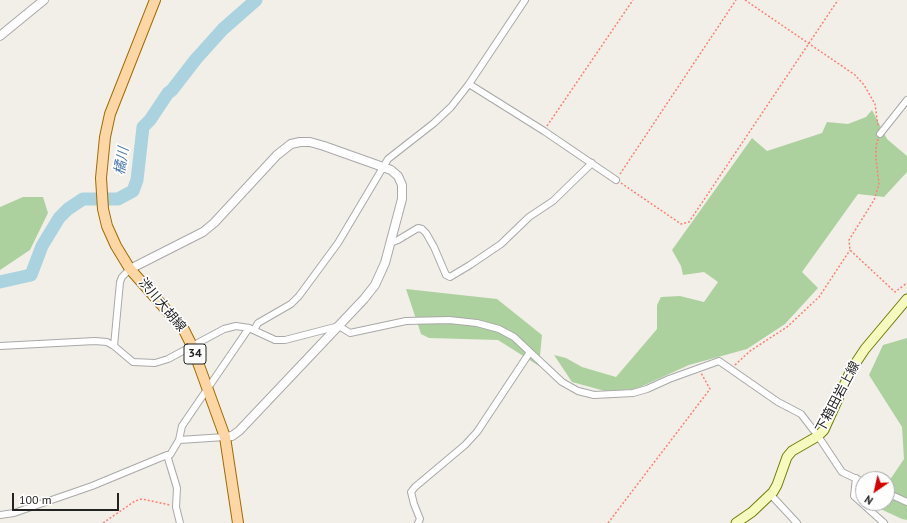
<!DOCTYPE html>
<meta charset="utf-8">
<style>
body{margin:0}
#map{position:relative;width:907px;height:523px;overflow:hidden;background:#f2efe9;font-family:"PT Sans",sans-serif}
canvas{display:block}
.north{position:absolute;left:855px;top:471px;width:40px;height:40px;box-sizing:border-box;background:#fff;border:1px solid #a7a7a7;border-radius:50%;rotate:214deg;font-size:11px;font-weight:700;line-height:16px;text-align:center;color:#222}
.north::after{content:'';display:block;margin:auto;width:14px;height:18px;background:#d40000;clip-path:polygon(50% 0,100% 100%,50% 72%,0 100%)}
.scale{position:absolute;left:12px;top:493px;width:107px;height:18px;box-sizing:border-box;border:2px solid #222;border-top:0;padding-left:5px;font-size:12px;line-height:14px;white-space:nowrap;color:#222;-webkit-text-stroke:3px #fff;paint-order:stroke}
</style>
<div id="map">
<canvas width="907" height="523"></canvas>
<div class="north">N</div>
<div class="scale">100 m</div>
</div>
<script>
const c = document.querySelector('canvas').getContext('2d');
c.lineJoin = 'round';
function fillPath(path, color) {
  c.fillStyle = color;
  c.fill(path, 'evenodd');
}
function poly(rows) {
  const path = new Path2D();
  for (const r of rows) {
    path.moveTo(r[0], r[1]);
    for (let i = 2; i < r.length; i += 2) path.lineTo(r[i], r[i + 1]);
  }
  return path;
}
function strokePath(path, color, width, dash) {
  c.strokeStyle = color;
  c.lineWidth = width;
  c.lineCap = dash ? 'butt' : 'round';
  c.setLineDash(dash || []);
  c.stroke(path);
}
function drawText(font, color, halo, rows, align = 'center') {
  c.font = font + ' "PT Sans","Noto Sans JP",sans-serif';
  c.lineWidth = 3.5;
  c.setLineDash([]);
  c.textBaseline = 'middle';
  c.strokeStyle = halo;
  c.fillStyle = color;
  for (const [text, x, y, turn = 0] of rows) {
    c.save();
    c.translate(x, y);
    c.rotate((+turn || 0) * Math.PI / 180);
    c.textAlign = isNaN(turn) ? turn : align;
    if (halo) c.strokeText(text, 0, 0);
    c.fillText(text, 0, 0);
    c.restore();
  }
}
const forest = poly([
 [872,110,887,139,907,156,907,172,884,197,858,194,802,272,818,288,785,324,747,349,689,365,636,389,605,391,572,382,554,355,566,358,582,367,616,377,657,329,657,305,661,297,680,296,704,302,718,282,704,272,683,275,681,266,672,250,752,138,767,151,822,133,827,122,848,124,866,117],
 [23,197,43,197,48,213,30,250,0,270,0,207],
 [406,289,497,299,542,335,539,366,498,340,429,338,421,334],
 [907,338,907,520,902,519,872,505,873,503,887,503,887,484,904,459,902,427,869,375,883,345]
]);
const river = poly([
 [0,282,31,275,42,246,59,218,68,209,83,199,118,199,133,191,137,180,143,127,150,120,168,93,172,90,196,59,223,29,256,0]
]);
const path = poly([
 [745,0,855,75,864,85,875,104,878,126],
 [547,126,633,0],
 [878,139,876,146,876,160,879,184,874,200,849,240,850,250,895,292,907,283],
 [620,174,736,0],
 [621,183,681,224,689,222,838,0],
 [735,365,750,351,787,327,819,297,850,250],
 [103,523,135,501,142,499,170,505],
 [608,523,710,389,701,373]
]);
const minor = poly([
 [469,84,544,131,616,180],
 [880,134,907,100],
 [390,243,398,240,418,228,422,229,426,233,434,247,446,275,450,277,470,265,501,244,529,217,553,201,592,163],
 [254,330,258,323,291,304,299,296,338,243,388,159,434,123,451,107,469,84,525,0],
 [0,346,95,341,107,342,114,346,133,362,155,363,168,359,224,329,236,326,249,328,275,340,285,340,339,326,350,333,406,321,449,320,477,323,499,329,514,337,562,382,578,391,594,395,633,393,647,389,669,379,719,361,778,402,801,414,818,436,842,472,863,482],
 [114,346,120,282,122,277,130,269],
 [179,440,225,437],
 [167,455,177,488,176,507,180,523],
 [856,478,854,496,884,523],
 [887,493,907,502],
 [771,495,797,523],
 [0,515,14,513,92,486,167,455,170,455,179,440,182,426,249,328],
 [418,523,420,519,414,504,411,492,415,487,465,445,477,432,530,352]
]);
const tertiary = poly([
 [0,36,44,0],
 [130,269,203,232,214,223,277,155,291,144,300,142,310,142,324,146,383,167,391,170,398,176,402,185,402,199,385,263,375,285,364,299,239,431,232,436,225,437]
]);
const secondary = poly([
 [736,523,752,512,773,492,777,485,787,457,792,451,818,436,824,430,851,370,865,349,907,299]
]);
const primary = poly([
 [155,0,110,114,105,137,101,178,103,209,107,226,116,246,130,269,184,330,192,346,225,437,238,523]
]);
const shields = [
 [195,354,22]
];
const shieldNames = [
 ["34",195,354]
];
const streetNames = [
 ["渋川大胡線",162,305,50],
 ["下箱田岩上線",838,397,-62]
];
const waterNames = [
 ["橘川",122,161,-81]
];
fillPath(forest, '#add19e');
strokePath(river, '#aad3df', 13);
strokePath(minor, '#a9a9a9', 8);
strokePath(tertiary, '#a9a9a9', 10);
strokePath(secondary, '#707d05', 11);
strokePath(primary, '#a06b00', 12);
strokePath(path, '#fa8072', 1.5, [2, 2]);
strokePath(minor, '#fff', 6);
strokePath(tertiary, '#fff', 8);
strokePath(secondary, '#f7fabf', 9);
strokePath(primary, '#fcd6a4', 10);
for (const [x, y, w] of shields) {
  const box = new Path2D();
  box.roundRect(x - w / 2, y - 10, w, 20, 3);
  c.fillStyle = '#fff';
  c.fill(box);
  strokePath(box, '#222', 1);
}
drawText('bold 12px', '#222', null, shieldNames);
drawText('13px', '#222', '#fff', streetNames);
drawText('italic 14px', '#4a7aab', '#fff', waterNames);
</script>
